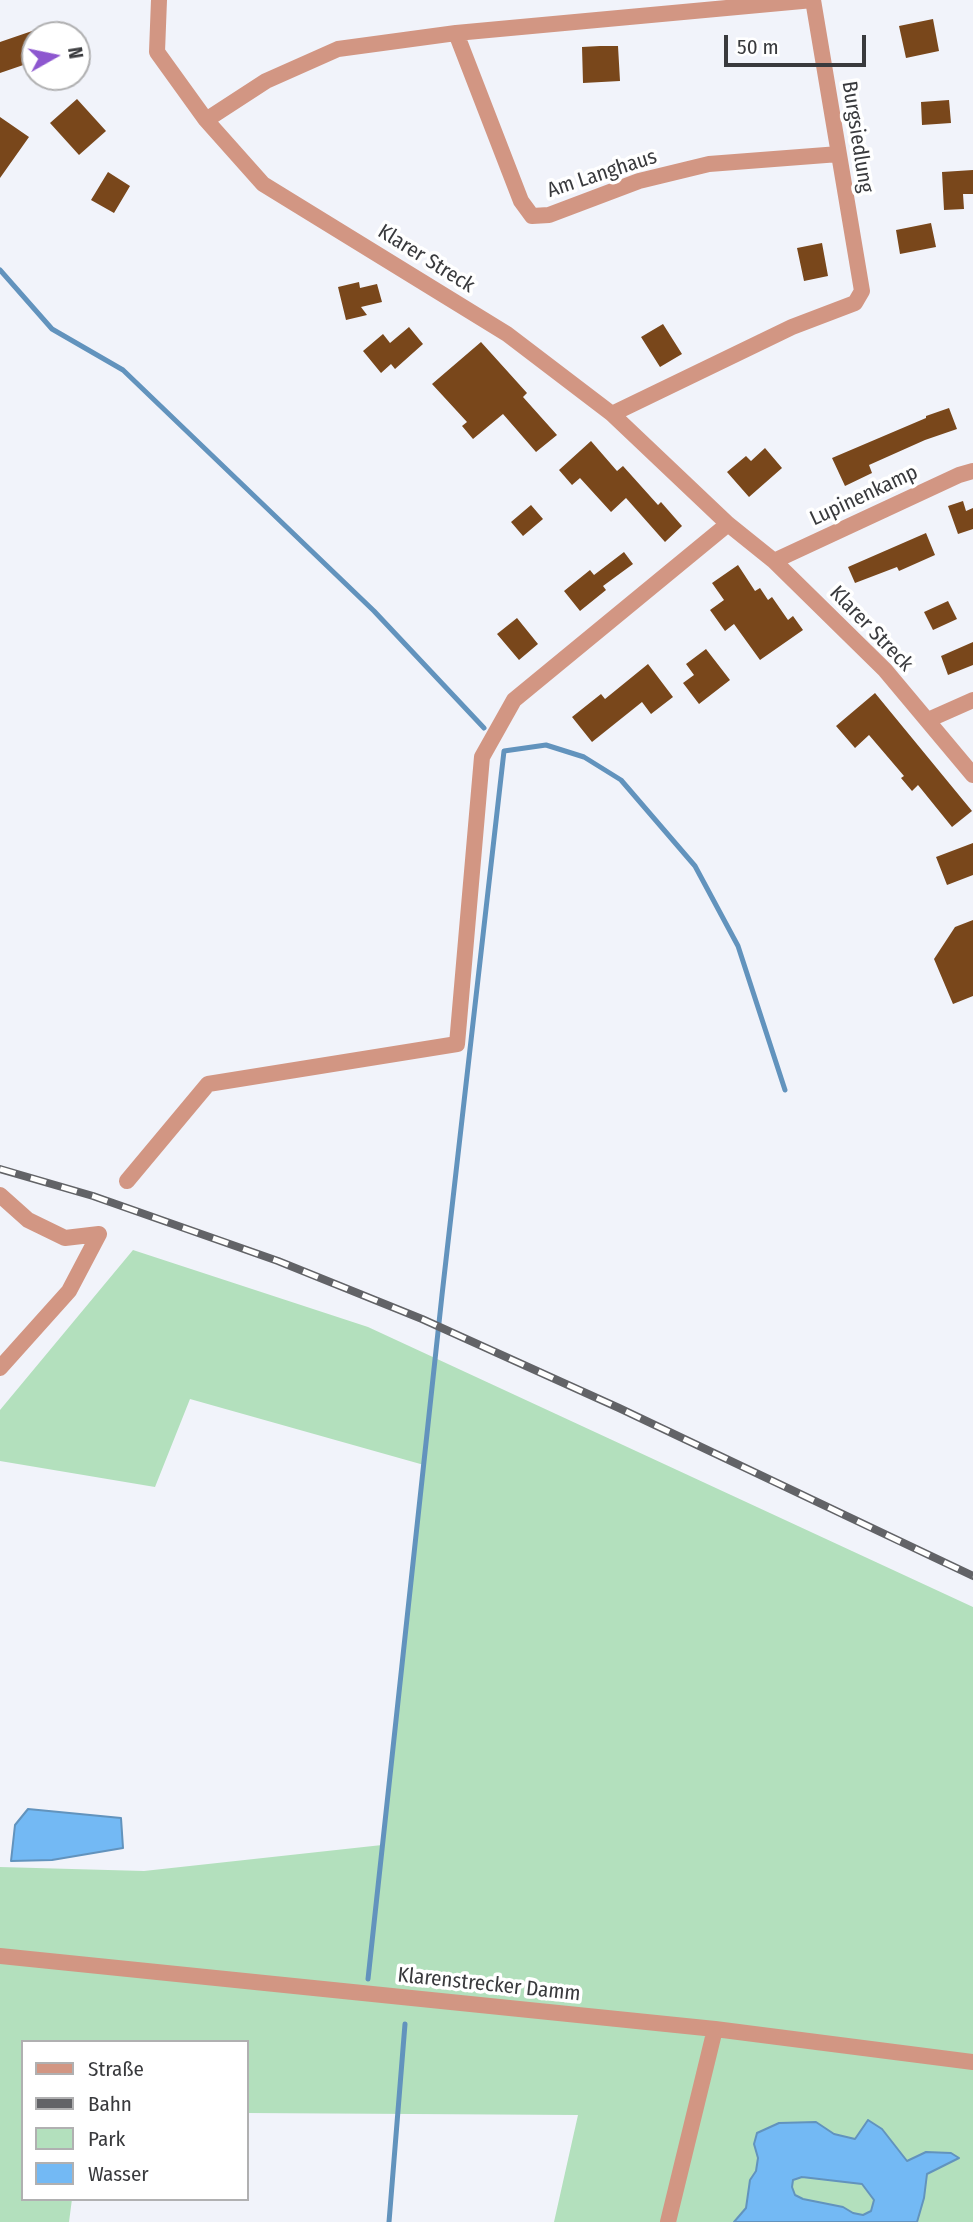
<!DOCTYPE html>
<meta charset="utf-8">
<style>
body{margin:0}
#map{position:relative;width:973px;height:2222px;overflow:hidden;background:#f1f3fa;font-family:"Fira Sans Condensed",sans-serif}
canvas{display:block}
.legend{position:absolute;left:21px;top:2040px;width:228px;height:161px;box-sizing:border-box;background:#fff;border:2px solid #b0b0b1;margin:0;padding:9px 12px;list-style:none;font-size:21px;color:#393a3d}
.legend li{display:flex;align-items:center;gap:14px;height:35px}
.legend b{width:35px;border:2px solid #b0b0b1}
.north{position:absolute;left:21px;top:21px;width:70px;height:70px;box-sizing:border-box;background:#fff;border:2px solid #b0b0b1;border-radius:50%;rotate:81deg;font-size:19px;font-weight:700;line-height:28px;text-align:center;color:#393a3d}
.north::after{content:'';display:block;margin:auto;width:24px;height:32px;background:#8d57cf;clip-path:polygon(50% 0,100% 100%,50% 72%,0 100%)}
.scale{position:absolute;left:724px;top:35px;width:142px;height:32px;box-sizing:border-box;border:4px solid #393a3d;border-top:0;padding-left:9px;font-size:21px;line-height:24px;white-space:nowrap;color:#393a3d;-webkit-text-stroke:5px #fff;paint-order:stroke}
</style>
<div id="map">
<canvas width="973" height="2222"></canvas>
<ul class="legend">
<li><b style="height:9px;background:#d29683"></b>Straße</li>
<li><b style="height:9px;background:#626367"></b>Bahn</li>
<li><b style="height:19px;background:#b3e0bd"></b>Park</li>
<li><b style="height:19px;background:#73b9f4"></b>Wasser</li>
</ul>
<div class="north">N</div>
<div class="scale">50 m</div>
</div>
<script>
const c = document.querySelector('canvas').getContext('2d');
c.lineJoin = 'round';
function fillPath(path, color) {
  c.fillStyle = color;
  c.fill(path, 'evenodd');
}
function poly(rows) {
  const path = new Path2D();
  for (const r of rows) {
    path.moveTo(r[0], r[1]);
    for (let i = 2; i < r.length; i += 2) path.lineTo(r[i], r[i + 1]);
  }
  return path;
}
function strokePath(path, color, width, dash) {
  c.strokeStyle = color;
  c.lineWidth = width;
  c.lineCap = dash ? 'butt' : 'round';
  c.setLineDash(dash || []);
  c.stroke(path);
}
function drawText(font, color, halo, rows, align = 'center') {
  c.font = font + ' "Fira Sans Condensed",sans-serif';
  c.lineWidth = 7;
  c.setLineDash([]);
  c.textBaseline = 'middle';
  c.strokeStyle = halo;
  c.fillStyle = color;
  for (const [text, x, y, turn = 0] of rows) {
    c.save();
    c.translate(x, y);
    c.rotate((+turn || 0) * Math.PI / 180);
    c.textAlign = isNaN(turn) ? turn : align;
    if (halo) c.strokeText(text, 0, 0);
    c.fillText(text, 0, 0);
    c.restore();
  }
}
const green = poly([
 [133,1250,368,1327,973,1607,973,2222,917,2222,924,2198,927,2174,958,2159,907,2161,882,2129,855,2139,834,2134,816,2122,796,2122,779,2123,754,2144,758,2158,756,2171,750,2180,746,2208,734,2222,554,2222,578,2115,247,2113,247,2042,23,2042,23,2199,72,2199,69,2222,0,2222,0,1867,144,1871,382,1845,424,1465,190,1399,155,1487,0,1461,0,1410],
 [802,2177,862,2184,874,2200,871,2211,863,2215,853,2213,843,2207,803,2199,795,2195,792,2187,793,2180]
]);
const water = poly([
 [28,1809,121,1818,123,1848,52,1860,11,1861,15,1825,28,1809],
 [868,2120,882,2129,907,2161,926,2152,951,2153,959,2158,927,2174,924,2198,917,2222,734,2222,746,2208,750,2180,756,2171,758,2158,754,2144,757,2133,779,2123,816,2122,834,2134,855,2139,868,2120],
 [802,2177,862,2184,874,2200,871,2211,863,2215,853,2213,843,2207,803,2199,795,2195,792,2187,793,2180,802,2177]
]);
const stream = poly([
 [0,270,52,329,123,370,374,611,484,728],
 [368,1979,442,1295,504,751,546,745,584,757,621,780,695,866,738,946,785,1090],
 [389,2222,405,2024]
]);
const building = poly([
 [933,19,939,51,906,58,899,26],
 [35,30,35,61,0,73,0,42],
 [600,46,618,46,620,81,583,83,582,47],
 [77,99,106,131,79,155,50,123],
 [949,100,951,123,922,125,921,102],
 [0,117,29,137,0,178],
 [973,170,973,194,963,194,964,209,944,210,942,172],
 [108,172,130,186,114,213,91,200],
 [931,223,936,247,900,254,896,230],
 [822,243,828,276,804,281,797,248],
 [359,282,360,288,377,284,382,302,361,307,367,315,346,320,338,287],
 [663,324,682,354,660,367,641,337],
 [409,327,423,344,395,369,391,364,381,373,363,351,383,334,390,343],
 [481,342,527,393,523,397,557,435,536,452,503,414,473,439,462,426,467,422,432,384],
 [949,408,957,429,925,440,869,465,872,473,845,486,832,458,926,418,926,416],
 [591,441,617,471,623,466,658,505,661,502,682,526,665,542,626,498,611,512,580,478,572,485,559,470],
 [765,448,782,468,749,497,727,472,746,456,751,461],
 [963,501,966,511,973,508,973,529,958,534,948,506],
 [531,505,543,519,523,536,511,522],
 [926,533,935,555,899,571,897,567,855,583,848,567],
 [624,552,633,564,603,586,606,590,580,611,564,591,590,570,594,575],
 [738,565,755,591,760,588,768,600,772,597,788,620,793,616,803,630,760,660,734,624,725,631,710,610,724,600,712,583],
 [948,601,957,619,933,630,924,612],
 [517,618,538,644,519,660,497,634],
 [973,642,973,665,948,675,941,656],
 [706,649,730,680,699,704,683,683,694,675,686,664],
 [648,664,673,697,651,714,642,702,592,742,572,717,601,694,605,699],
 [875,693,972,811,952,827,918,785,912,791,901,778,904,776,869,735,855,748,836,726],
 [973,843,973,875,947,885,936,857],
 [973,920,973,996,953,1004,934,959,955,927]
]);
const minor = poly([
 [159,0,157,52,206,120,263,184,507,334,612,414,728,524,774,561,885,670,973,775],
 [456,33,521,201,532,216,549,215,639,181,709,164,839,154],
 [206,120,266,81,338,49,456,33,813,0,862,291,855,303,792,327,612,414],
 [774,561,959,475,973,471],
 [928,720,973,700],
 [127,1181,208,1084,457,1044,482,757,514,700,728,524],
 [0,1195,28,1220,65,1238,99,1234],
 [0,1368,69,1291,99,1234],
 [0,1956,715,2029,973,2062],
 [668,2222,715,2029]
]);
const rail = poly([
 [0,1169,93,1196,278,1261,422,1319,619,1408,973,1576]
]);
const streetNames = [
 ["Burgsiedlung",857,137,81],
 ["Am Langhaus",602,174,-18],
 ["Klarer Streck",426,259,32],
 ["Lupinenkamp",864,496,-25],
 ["Klarer Streck",871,629,46],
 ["Klarenstrecker Damm",489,1985,6]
];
fillPath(green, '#b3e0bd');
fillPath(water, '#73b9f4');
strokePath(water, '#6293bd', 2);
strokePath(stream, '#6293bd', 5);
fillPath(building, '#79471b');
strokePath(minor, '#d29683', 16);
strokePath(rail, '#626367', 8);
strokePath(rail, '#fff', 5, [16]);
drawText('21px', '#393a3d', '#fff', streetNames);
</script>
